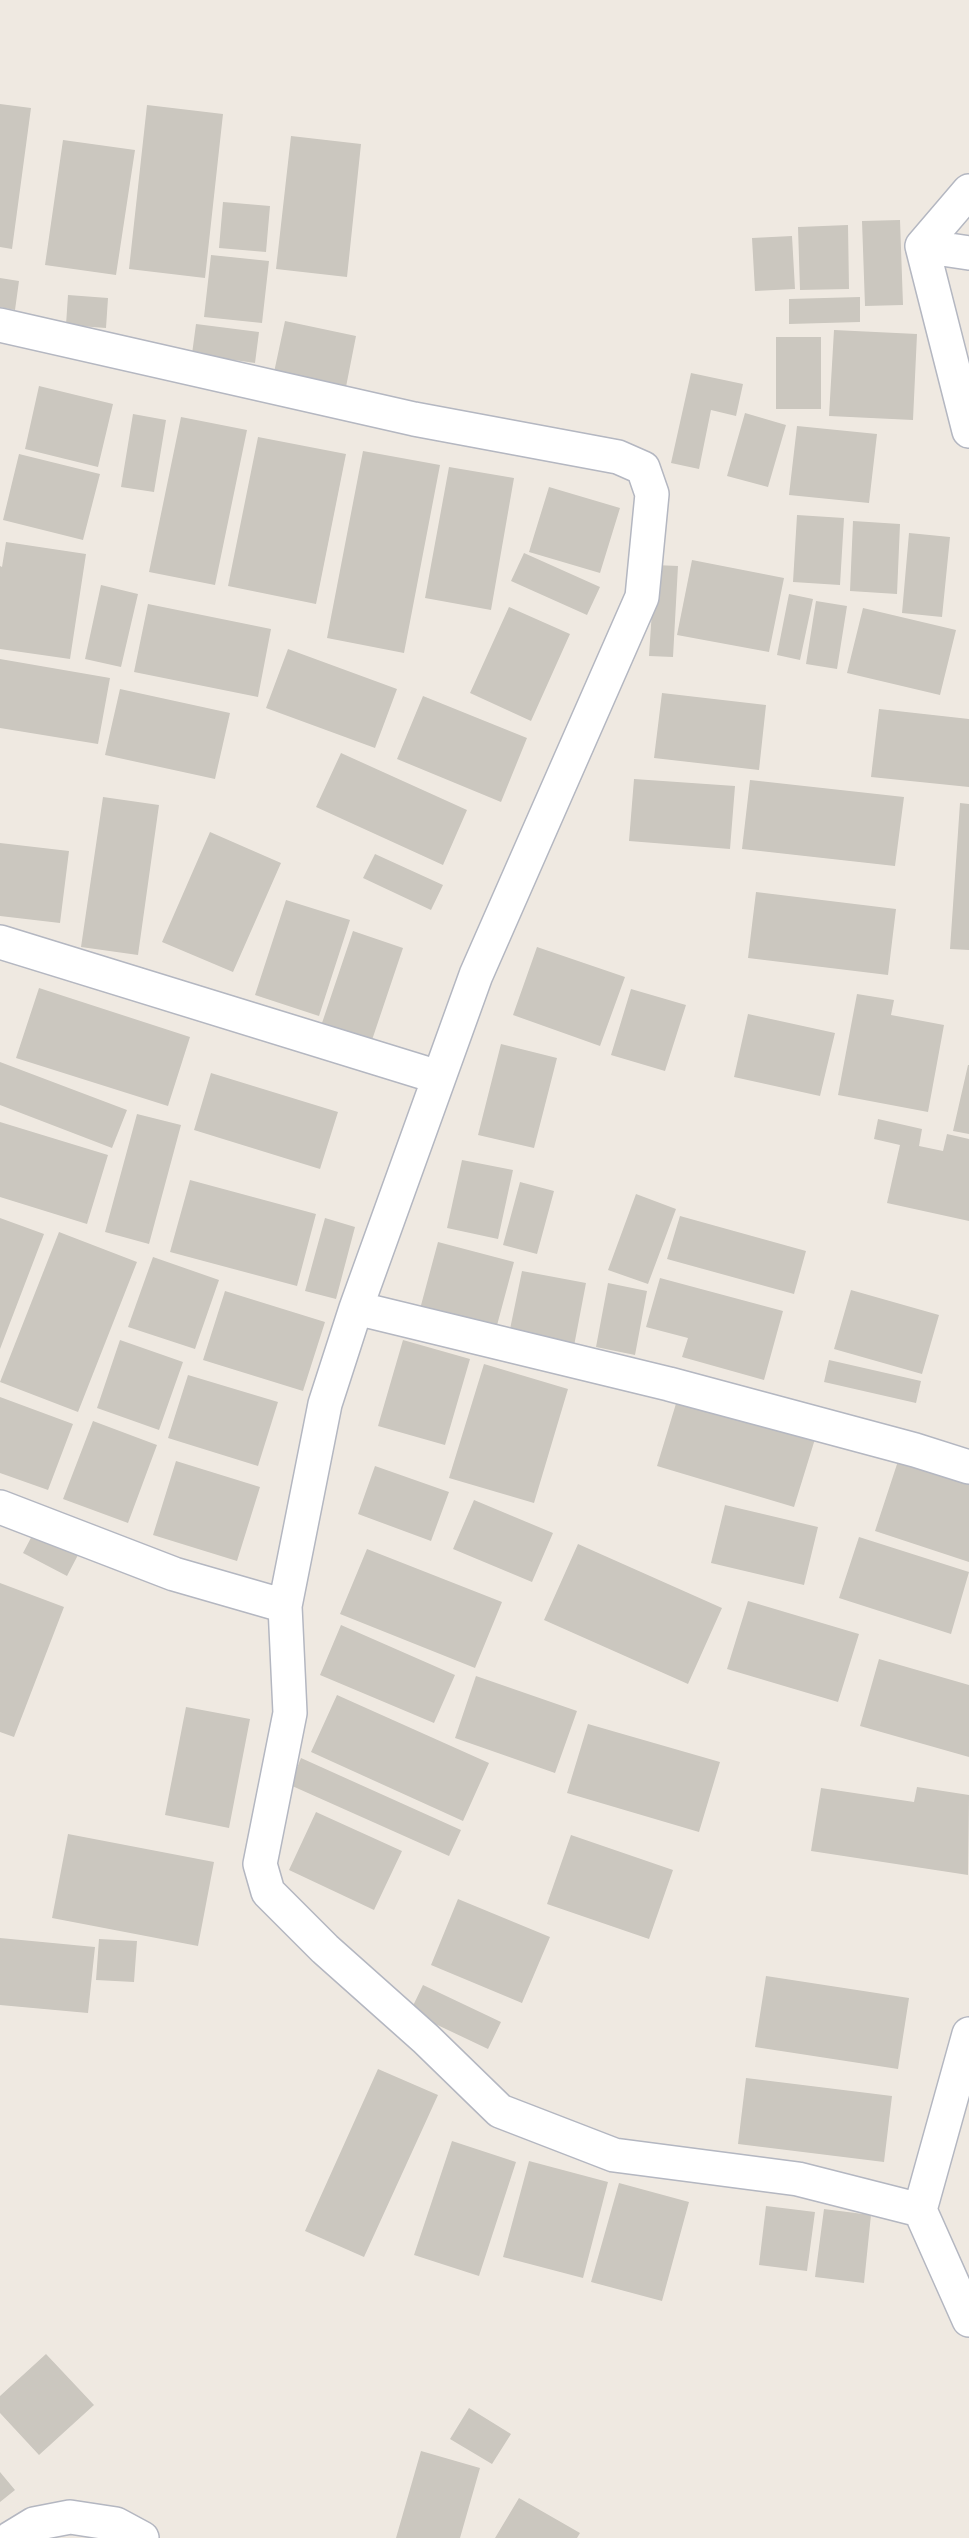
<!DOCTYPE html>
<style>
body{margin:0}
canvas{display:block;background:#efe9e1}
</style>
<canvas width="969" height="2538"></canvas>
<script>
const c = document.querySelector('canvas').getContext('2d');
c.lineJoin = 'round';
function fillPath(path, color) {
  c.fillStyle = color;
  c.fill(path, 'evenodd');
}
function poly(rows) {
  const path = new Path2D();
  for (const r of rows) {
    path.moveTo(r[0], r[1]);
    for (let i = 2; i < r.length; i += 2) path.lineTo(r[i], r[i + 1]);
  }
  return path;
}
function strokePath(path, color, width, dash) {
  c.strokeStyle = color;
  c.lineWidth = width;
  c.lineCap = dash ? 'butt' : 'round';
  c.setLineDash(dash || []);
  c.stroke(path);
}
const building = poly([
 [0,104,31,108,12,249,0,247],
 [147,105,223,114,205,278,129,269],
 [291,136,361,144,347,277,276,269],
 [63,140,135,150,116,275,45,265],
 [223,202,270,206,266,252,219,248],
 [900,220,903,305,865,306,862,221],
 [848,225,849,289,800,290,798,227],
 [792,236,795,289,755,291,752,238],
 [211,255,269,261,262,323,204,317],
 [0,278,19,281,15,310,0,307],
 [68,295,108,298,106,328,66,325],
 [860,297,860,322,789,324,789,299],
 [285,321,356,336,345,392,273,377],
 [196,324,259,332,255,363,192,354],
 [834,330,917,334,913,420,829,416],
 [776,337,821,337,821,409,776,409],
 [691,373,743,384,736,416,711,410,699,469,671,463],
 [39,386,113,404,98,467,25,449],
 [745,413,786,425,768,487,727,476],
 [133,414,166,420,154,492,121,487],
 [181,417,247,430,215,585,149,572],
 [797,426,877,434,869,503,789,495],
 [258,437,346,454,316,604,228,586],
 [363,451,440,465,404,653,327,638],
 [19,454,100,474,83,540,3,520],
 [449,467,514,478,491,610,425,598],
 [549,487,620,508,600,573,529,552],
 [797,515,844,518,840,585,793,582],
 [853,521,900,524,897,594,850,591],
 [909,533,950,537,942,617,902,613],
 [6,542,86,554,70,659,0,649,0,566,2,567],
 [524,553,600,587,587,615,511,581],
 [692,560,784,578,769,652,677,635],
 [655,565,678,566,673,657,649,656],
 [101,585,138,594,121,667,85,659],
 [789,594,813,599,800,660,777,655],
 [816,601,847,606,837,669,806,664],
 [148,604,271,629,258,697,134,672],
 [509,607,570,634,531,721,470,693],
 [863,608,956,630,940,695,847,673],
 [288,649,397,689,375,748,266,708],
 [0,659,110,678,98,744,0,728],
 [120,689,230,713,215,779,105,755],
 [662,693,766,705,759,770,654,758],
 [423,696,527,738,501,802,397,759],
 [879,709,969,719,969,787,871,777],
 [341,753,467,810,443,865,316,807],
 [634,779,735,786,730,849,629,841],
 [750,780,904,797,895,866,742,849],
 [103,797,159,805,138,955,81,947],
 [960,803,969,804,969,950,950,949],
 [210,832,281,863,233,972,162,942],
 [0,843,69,851,60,923,0,916],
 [375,854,443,885,431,910,363,878],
 [756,892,896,909,888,975,748,958],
 [286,900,350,920,319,1016,255,995],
 [353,931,403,948,372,1040,322,1023],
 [537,947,625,977,600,1046,513,1015],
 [39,988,190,1037,168,1106,16,1058],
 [631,989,686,1005,665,1071,611,1055],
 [857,994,894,1000,891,1015,944,1025,928,1112,838,1095],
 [748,1014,835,1033,820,1096,734,1077],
 [501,1044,557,1058,534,1148,478,1135],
 [0,1062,127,1110,112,1148,0,1105],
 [968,1065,969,1065,969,1134,953,1131],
 [211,1073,338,1112,320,1169,194,1130],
 [137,1114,181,1125,149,1244,105,1232],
 [878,1119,922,1129,919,1146,943,1151,947,1134,969,1139,969,1221,887,1203,900,1145,874,1139],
 [0,1122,108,1155,87,1224,0,1197],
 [462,1160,513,1170,498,1239,447,1228],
 [190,1180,316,1214,297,1286,170,1252],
 [520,1182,554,1191,537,1254,503,1245],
 [636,1194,676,1209,648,1284,608,1270],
 [680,1216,806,1251,794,1294,667,1259],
 [0,1218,44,1234,0,1349],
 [325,1218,355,1227,336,1299,305,1291],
 [59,1232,137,1262,78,1412,0,1382],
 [438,1242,514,1262,496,1329,420,1309],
 [153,1257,219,1280,195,1349,128,1327],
 [522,1271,586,1283,574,1346,509,1334],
 [660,1278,783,1311,764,1380,682,1357,688,1338,646,1327],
 [608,1283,647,1291,635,1355,596,1347],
 [851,1290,939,1315,922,1374,834,1349],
 [225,1291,325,1322,303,1391,203,1360],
 [120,1340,183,1362,159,1430,97,1408],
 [403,1340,470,1359,445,1445,378,1426],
 [829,1360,921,1381,916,1403,824,1382],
 [484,1364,568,1389,534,1503,449,1478],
 [188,1375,278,1402,258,1466,168,1438],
 [0,1397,73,1424,48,1490,0,1473],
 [678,1397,815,1439,794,1507,657,1466],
 [93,1421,157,1445,128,1523,63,1499],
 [900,1455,969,1477,969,1562,875,1531],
 [176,1461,260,1487,237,1561,153,1535],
 [375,1466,449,1492,431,1541,358,1514],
 [474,1500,553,1533,532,1582,453,1549],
 [725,1505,818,1527,804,1585,711,1563],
 [34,1532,78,1555,67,1576,23,1553],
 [859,1537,969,1572,951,1634,839,1598],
 [578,1544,722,1608,688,1684,544,1620],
 [367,1549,502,1602,475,1668,340,1614],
 [0,1583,64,1607,14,1737,0,1732],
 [748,1601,859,1634,838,1702,727,1669],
 [341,1625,455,1675,434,1723,320,1675],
 [879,1659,969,1685,969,1757,860,1726],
 [476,1676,577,1711,555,1773,455,1738],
 [337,1695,489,1763,463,1821,311,1752],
 [186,1707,250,1719,229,1828,165,1815],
 [588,1724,720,1762,699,1832,567,1793],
 [301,1758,461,1830,449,1856,290,1785],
 [917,1787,969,1795,968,1875,811,1851,821,1788,914,1802],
 [316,1812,402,1851,374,1910,289,1870],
 [68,1834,214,1862,198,1946,52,1918],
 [571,1835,673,1870,649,1939,547,1904],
 [458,1899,550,1937,522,2003,431,1965],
 [0,1938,95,1947,88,2013,0,2005],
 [99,1939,137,1941,134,1982,96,1980],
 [766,1976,909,1998,898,2069,755,2047],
 [423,1985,501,2022,488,2049,410,2012],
 [378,2069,438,2095,364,2257,305,2231],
 [746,2078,892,2096,884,2162,738,2144],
 [452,2141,516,2162,479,2276,414,2255],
 [529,2161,608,2182,583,2278,503,2257],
 [619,2183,689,2202,662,2301,591,2282],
 [766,2206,815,2212,807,2271,759,2265],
 [824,2209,871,2215,864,2283,815,2277],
 [46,2354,94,2405,39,2455,0,2413,0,2396],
 [469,2408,511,2434,492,2464,450,2439],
 [421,2451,480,2468,460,2538,396,2538],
 [0,2472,15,2490,0,2502],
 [519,2498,580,2533,577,2538,495,2538]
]);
const minor = poly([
 [922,246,969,431],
 [922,246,969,191],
 [922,246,969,253],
 [0,325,414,419,618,457,643,468,652,494,642,597,476,975,356,1308,325,1404,285,1606,290,1713,260,1864,268,1892,325,1949,426,2039,500,2111,614,2155,798,2179,920,2210],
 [0,942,438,1077],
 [356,1308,669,1384,915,1450,969,1467],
 [0,1507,174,1574,285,1606],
 [969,2034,920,2210,969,2320],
 [11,2538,34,2524,70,2517,116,2524,142,2538]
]);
fillPath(building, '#cbc7bf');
strokePath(minor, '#b4b7c1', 36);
strokePath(minor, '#fff', 33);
</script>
